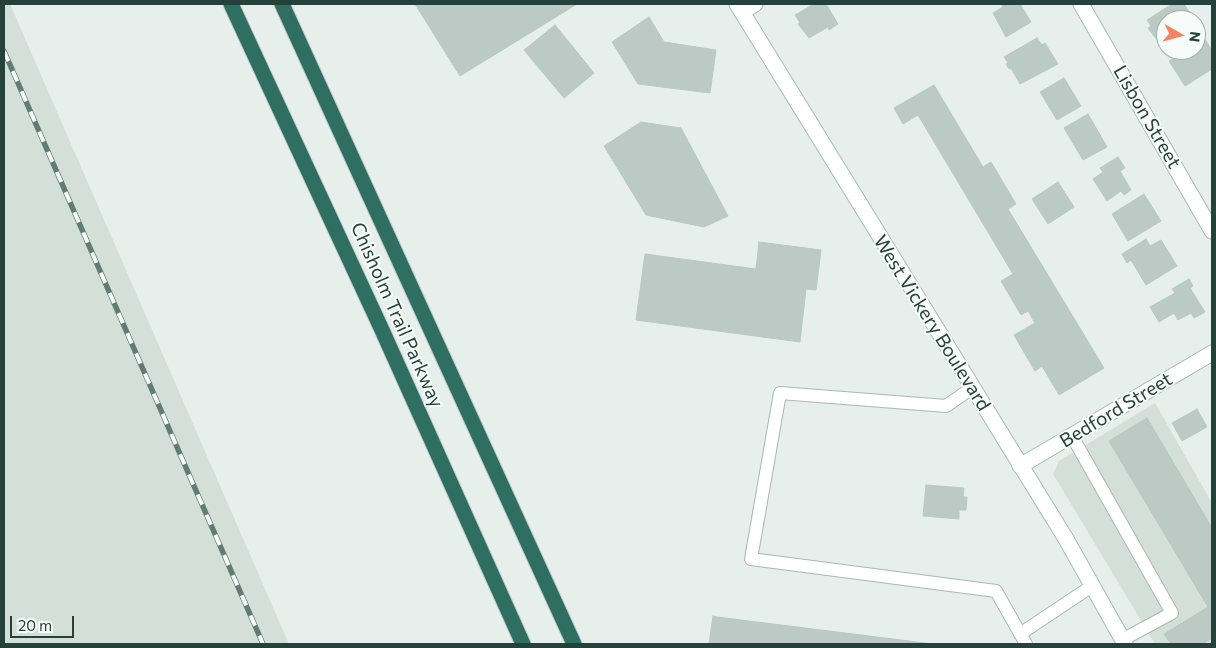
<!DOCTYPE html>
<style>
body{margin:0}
#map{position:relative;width:1216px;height:648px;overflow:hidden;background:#e6efeb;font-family:Commissioner,sans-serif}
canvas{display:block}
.frame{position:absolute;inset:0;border:5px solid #24423a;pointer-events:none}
.north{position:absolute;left:1156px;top:10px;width:50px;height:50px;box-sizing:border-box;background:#f7fbf9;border:1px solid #a3b1ad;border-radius:50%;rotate:97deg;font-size:14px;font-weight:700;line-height:20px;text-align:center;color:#24423a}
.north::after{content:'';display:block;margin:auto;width:18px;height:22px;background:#f4845f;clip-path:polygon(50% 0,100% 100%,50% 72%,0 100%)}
.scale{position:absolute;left:10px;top:616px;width:64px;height:22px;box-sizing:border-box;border:2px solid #24423a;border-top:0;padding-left:6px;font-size:15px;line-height:18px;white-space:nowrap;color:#24423a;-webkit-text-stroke:4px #f7fbf9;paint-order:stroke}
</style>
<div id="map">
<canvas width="1216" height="648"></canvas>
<div class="frame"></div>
<div class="north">N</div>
<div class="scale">20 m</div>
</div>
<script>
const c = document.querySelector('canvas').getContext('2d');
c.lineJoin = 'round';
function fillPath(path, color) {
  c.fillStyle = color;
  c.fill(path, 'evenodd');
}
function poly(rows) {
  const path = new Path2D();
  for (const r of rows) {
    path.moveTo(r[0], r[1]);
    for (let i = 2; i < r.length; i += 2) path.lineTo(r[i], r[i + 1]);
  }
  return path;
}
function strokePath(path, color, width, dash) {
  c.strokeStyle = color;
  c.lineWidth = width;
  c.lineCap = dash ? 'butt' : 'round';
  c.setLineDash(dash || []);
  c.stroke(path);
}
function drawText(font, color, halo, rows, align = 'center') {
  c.font = font + ' Commissioner,sans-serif';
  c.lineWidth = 4;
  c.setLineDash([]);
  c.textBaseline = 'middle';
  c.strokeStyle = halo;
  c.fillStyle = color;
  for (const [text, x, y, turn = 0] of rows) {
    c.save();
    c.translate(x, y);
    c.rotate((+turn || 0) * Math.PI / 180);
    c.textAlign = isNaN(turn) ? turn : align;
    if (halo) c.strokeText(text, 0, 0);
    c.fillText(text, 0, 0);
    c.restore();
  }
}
const built = poly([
 [4,4,10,4,289,644,4,644],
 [1155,403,1212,503,1212,644,1155,644,1053,474,1059,461]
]);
const building = poly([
 [415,4,577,4,460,76,415,4],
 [814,4,826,4,838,24,829,30,828,27,809,38,798,24,800,23,795,15,814,4],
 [1001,4,1020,4,1031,22,1006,37,993,13,1003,7,1001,4],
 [1172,4,1184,4,1190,13,1185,16,1187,20,1166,20,1166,42,1161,45,1148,28,1151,26,1147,20,1172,4],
 [649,17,664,42,716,50,710,93,638,84,612,42,649,17],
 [555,25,594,73,564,98,524,50,555,25],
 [1037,38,1042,45,1045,43,1058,64,1020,84,1011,68,1009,69,1006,64,1008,63,1004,57,1037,38],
 [1205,39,1212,51,1212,69,1185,86,1169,61,1187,50,1196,50,1196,45,1205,39],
 [1064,78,1081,106,1057,120,1040,92,1064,78],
 [934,85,983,167,991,162,1016,204,1008,209,1104,368,1059,395,1042,366,1035,371,1014,335,1035,323,1028,311,1021,315,1001,281,1013,274,918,115,903,124,894,108,934,85],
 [1088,114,1107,147,1083,160,1064,128,1088,114],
 [641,122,681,128,728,216,704,227,646,215,604,146,641,122],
 [1118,157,1125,168,1120,171,1131,190,1124,195,1121,191,1107,201,1093,179,1103,172,1100,168,1118,157],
 [1058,182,1074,207,1048,224,1032,199,1058,182],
 [1144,194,1161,221,1128,241,1112,214,1144,194],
 [1146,239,1150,246,1161,240,1177,266,1146,285,1131,260,1127,263,1122,254,1146,239],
 [759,242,821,250,816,290,806,289,800,342,636,320,645,254,756,269,759,242],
 [1189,279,1193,286,1190,288,1205,312,1194,318,1191,313,1178,320,1174,313,1159,322,1150,307,1175,293,1172,289,1189,279],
 [1197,409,1207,427,1182,441,1172,423,1197,409],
 [1147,418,1212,528,1212,638,1202,644,1171,644,1164,634,1208,607,1109,441,1147,418],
 [926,485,964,488,963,497,967,497,966,510,959,510,959,519,923,516,926,485],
 [713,616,717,617,933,644,709,644,713,616]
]);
const lane = poly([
 [972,388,946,406,780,393,751,559,996,591,1026,644],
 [1072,436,1172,613,1122,640],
 [1020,634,1092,586]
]);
const street = poly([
 [1081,4,1212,231],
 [742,12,755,4],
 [1020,466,1212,353]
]);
const secondary = poly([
 [737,4,1066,539,1125,644]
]);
const highway = poly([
 [231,4,382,330,523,644],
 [282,4,574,644]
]);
const rail = poly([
 [4,51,263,644]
]);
const streetNames = [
 ["Lisbon Street",1147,117,60],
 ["Chisholm Trail Parkway",397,315,66],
 ["West Vickery Boulevard",932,323,58],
 ["Bedford Street",1116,410,-31]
];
fillPath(built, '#d4dfda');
fillPath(building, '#bbcac4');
strokePath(building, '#b8c9c2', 1);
strokePath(lane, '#a8b8b2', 14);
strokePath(street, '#a8b8b2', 17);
strokePath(secondary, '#a4bbb3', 17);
strokePath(highway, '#c2cac8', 17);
strokePath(lane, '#fff', 12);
strokePath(street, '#fff', 15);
strokePath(secondary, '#fff', 15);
strokePath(highway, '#2f6f62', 15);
strokePath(rail, '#5f7d75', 5.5);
strokePath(rail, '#f7fbf9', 4, [11]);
drawText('19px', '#24423a', '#f7fbf9', streetNames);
</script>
